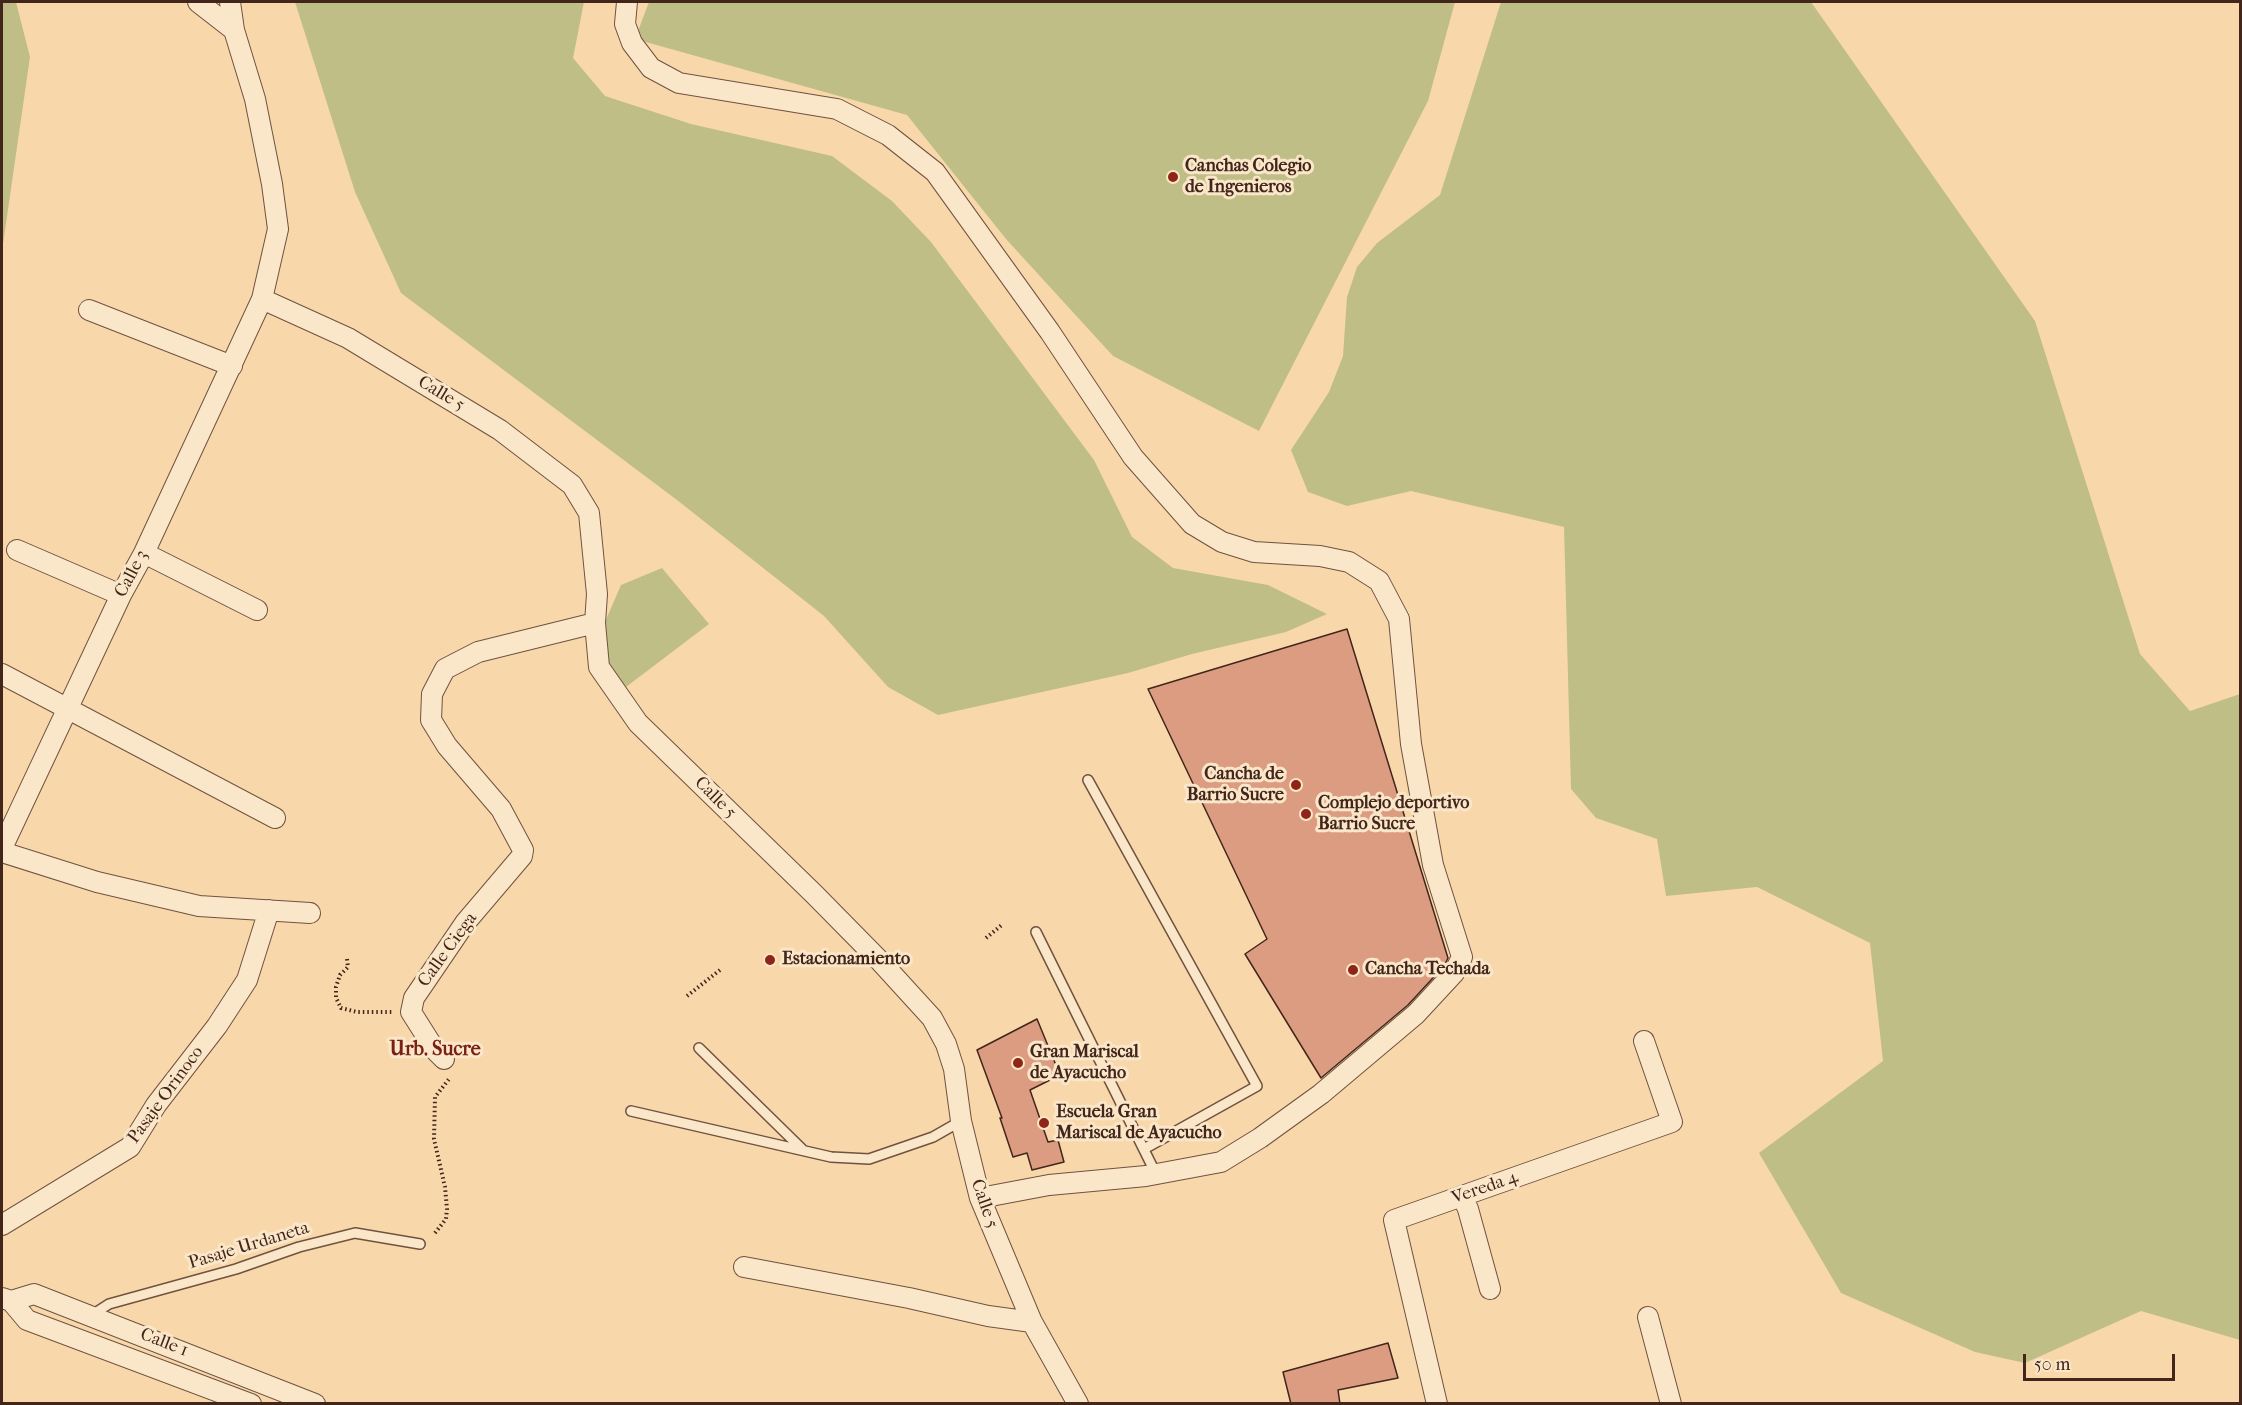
<!DOCTYPE html>
<style>
body{margin:0}
#map{position:relative;width:2242px;height:1405px;overflow:hidden;background:#f8d8ab;font-family:"IM FELL French Canon",serif}
canvas{display:block}
.frame{position:absolute;inset:0;border:3px solid #42251b;pointer-events:none}
.scale{position:absolute;left:2023px;top:1354px;width:152px;height:27px;box-sizing:border-box;border:3px solid #42251b;border-top:0;padding-left:8px;font-size:18px;line-height:21px;white-space:nowrap;color:#42251b;-webkit-text-stroke:4px #fae6c8;paint-order:stroke}
</style>
<div id="map">
<canvas width="2242" height="1405"></canvas>
<div class="frame"></div>
<div class="scale">50 m</div>
</div>
<script>
const c = document.querySelector('canvas').getContext('2d');
c.lineJoin = 'round';
function fillPath(path, color) {
  c.fillStyle = color;
  c.fill(path, 'evenodd');
}
function poly(rows) {
  const path = new Path2D();
  for (const r of rows) {
    path.moveTo(r[0], r[1]);
    for (let i = 2; i < r.length; i += 2) path.lineTo(r[i], r[i + 1]);
  }
  return path;
}
function strokePath(path, color, width, dash) {
  c.strokeStyle = color;
  c.lineWidth = width;
  c.lineCap = dash ? 'butt' : 'round';
  c.setLineDash(dash || []);
  c.stroke(path);
}
function drawText(font, color, halo, rows, align = 'center') {
  c.font = font + ' "IM FELL French Canon",serif';
  c.lineWidth = 6;
  c.setLineDash([]);
  c.textBaseline = 'middle';
  c.strokeStyle = halo;
  c.fillStyle = color;
  for (const [text, x, y, turn = 0] of rows) {
    c.save();
    c.translate(x, y);
    c.rotate((+turn || 0) * Math.PI / 180);
    c.textAlign = isNaN(turn) ? turn : align;
    if (halo) c.strokeText(text, 0, 0);
    c.fillText(text, 0, 0);
    c.restore();
  }
}
const green = poly([
 [2,2,16,2,30,57,2,251],
 [295,2,584,2,573,58,605,96,691,124,832,156,892,201,931,242,1094,460,1132,537,1173,568,1268,585,1327,614,1286,632,1192,654,1128,673,938,715,888,687,824,616,677,500,401,293,355,192],
 [649,2,1455,2,1428,101,1259,431,1113,356,1006,239,907,115,635,39],
 [1501,2,1811,2,2035,321,2140,654,2190,711,2240,694,2240,1340,2141,1311,2025,1363,1975,1352,1841,1293,1759,1153,1883,1061,1870,943,1757,887,1666,896,1657,839,1596,818,1571,789,1564,527,1411,491,1347,506,1308,492,1291,450,1329,392,1343,356,1347,297,1357,267,1377,243,1440,195],
 [662,568,709,624,626,687,608,667,599,636,621,585]
]);
const building = poly([
 [1347,629,1448,958,1444,966,1408,1005,1321,1078,1245,954,1267,939,1148,689,1347,629],
 [1037,1019,1060,1075,1030,1090,1048,1142,1058,1140,1064,1162,1032,1170,1027,1153,1013,1157,1000,1118,1002,1118,977,1050,1037,1019],
 [1388,1343,1398,1378,1338,1390,1340,1404,1291,1404,1283,1372,1388,1343]
]);
const path = poly([
 [986,938,1003,924],
 [347,959,348,967,340,975,336,987,336,998,341,1008,357,1012,392,1012],
 [687,996,720,970],
 [435,1233,446,1219,447,1209,445,1187,434,1139,435,1097,449,1079]
]);
const lane = poly([
 [1088,780,1257,1086,1144,1149],
 [1036,932,1156,1174],
 [699,1048,802,1149],
 [631,1111,831,1157,869,1159,933,1137,961,1121],
 [92,1315,109,1304,236,1269,299,1247,355,1233,420,1244]
]);
const street = poly([
 [198,2,234,30],
 [627,2,625,24,632,43,651,68,679,83,837,109,888,135,935,172,1050,332,1133,457,1192,524,1222,542,1254,552,1320,556,1349,562,1379,581,1399,619,1411,744,1433,865,1462,957,1454,973,1416,1014,1321,1094,1260,1138,1221,1162,1146,1176,1049,1185,980,1198],
 [262,299,348,338,500,430,572,485,589,513,597,594,595,623,599,667,638,723,814,894,880,961,932,1018,946,1044,954,1069,961,1121,980,1198,1032,1322,1078,1404],
 [89,310,232,366],
 [17,550,121,595],
 [144,553,257,610],
 [2,674,275,818],
 [2,848,121,595,144,553,262,299,278,229,272,184,255,99,234,30,230,2],
 [2,852,97,882,199,906,310,913],
 [444,1059,435,1050,411,1012,414,998,465,923,522,856,523,850,501,809,447,746,431,720,432,694,445,669,478,652,595,623],
 [1462,1196,1468,1209,1490,1289],
 [2,1225,130,1147,156,1105,217,1026,247,980,269,910],
 [744,1267,909,1298,988,1316,1032,1322],
 [2,1298,11,1301,27,1320,251,1404],
 [11,1301,34,1294,315,1404],
 [1648,1317,1671,1404],
 [1437,1404,1394,1220,1672,1122,1644,1041]
]);
const markers = [
 [1173,177,6,"#8f2418"],
 [1296,785,6,"#8f2418"],
 [1306,814,6,"#8f2418"],
 [770,960,6,"#8f2418"],
 [1353,970,6,"#8f2418"],
 [1018,1063,6,"#8f2418"],
 [1044,1123,6,"#8f2418"]
];
const poiNames = [
 ["Canchas Colegio",1185,167],
 ["de Ingenieros",1185,188],
 ["Cancha de",1284,775,"right"],
 ["Barrio Sucre",1284,796,"right"],
 ["Complejo deportivo",1318,804],
 ["Barrio Sucre",1318,825],
 ["Estacionamiento",782,960],
 ["Cancha Techada",1365,970],
 ["Gran Mariscal",1030,1053],
 ["de Ayacucho",1030,1074],
 ["Escuela Gran",1056,1113],
 ["Mariscal de Ayacucho",1056,1134]
];
const streetNames = [
 ["Calle 5",441,394,31],
 ["Calle 3",132,574,-62],
 ["Calle 5",715,798,45],
 ["Calle Ciega",448,950,-54],
 ["Pasaje Orinoco",166,1095,-54],
 ["Vereda 4",1485,1188,-19],
 ["Calle 5",984,1204,71],
 ["Pasaje Urdaneta",249,1246,-17],
 ["Calle 1",164,1343,21]
];
const neighbourhoodNames = [
 ["Urb. Sucre",435,1050]
];
fillPath(green, '#c0be87');
fillPath(building, '#db9c81');
strokePath(building, '#42251b', 1.5);
strokePath(lane, '#70523f', 12);
strokePath(street, '#70523f', 22);
strokePath(path, '#42251b', 4, [1.5, 3]);
strokePath(lane, '#fae6c8', 9);
strokePath(street, '#fae6c8', 20);
for (const [x, y, r, color] of markers) {
  const dot = new Path2D();
  dot.arc(x, y, r, 0, 2 * Math.PI);
  c.fillStyle = color;
  c.fill(dot);
  strokePath(dot, '#fae6c8', 2);
}
drawText('bold 18px', '#42251b', '#fae6c8', poiNames, 'left');
drawText('18px', '#42251b', '#fae6c8', streetNames);
drawText('bold 20px', '#7a1f14', '#fae6c8', neighbourhoodNames);
</script>
